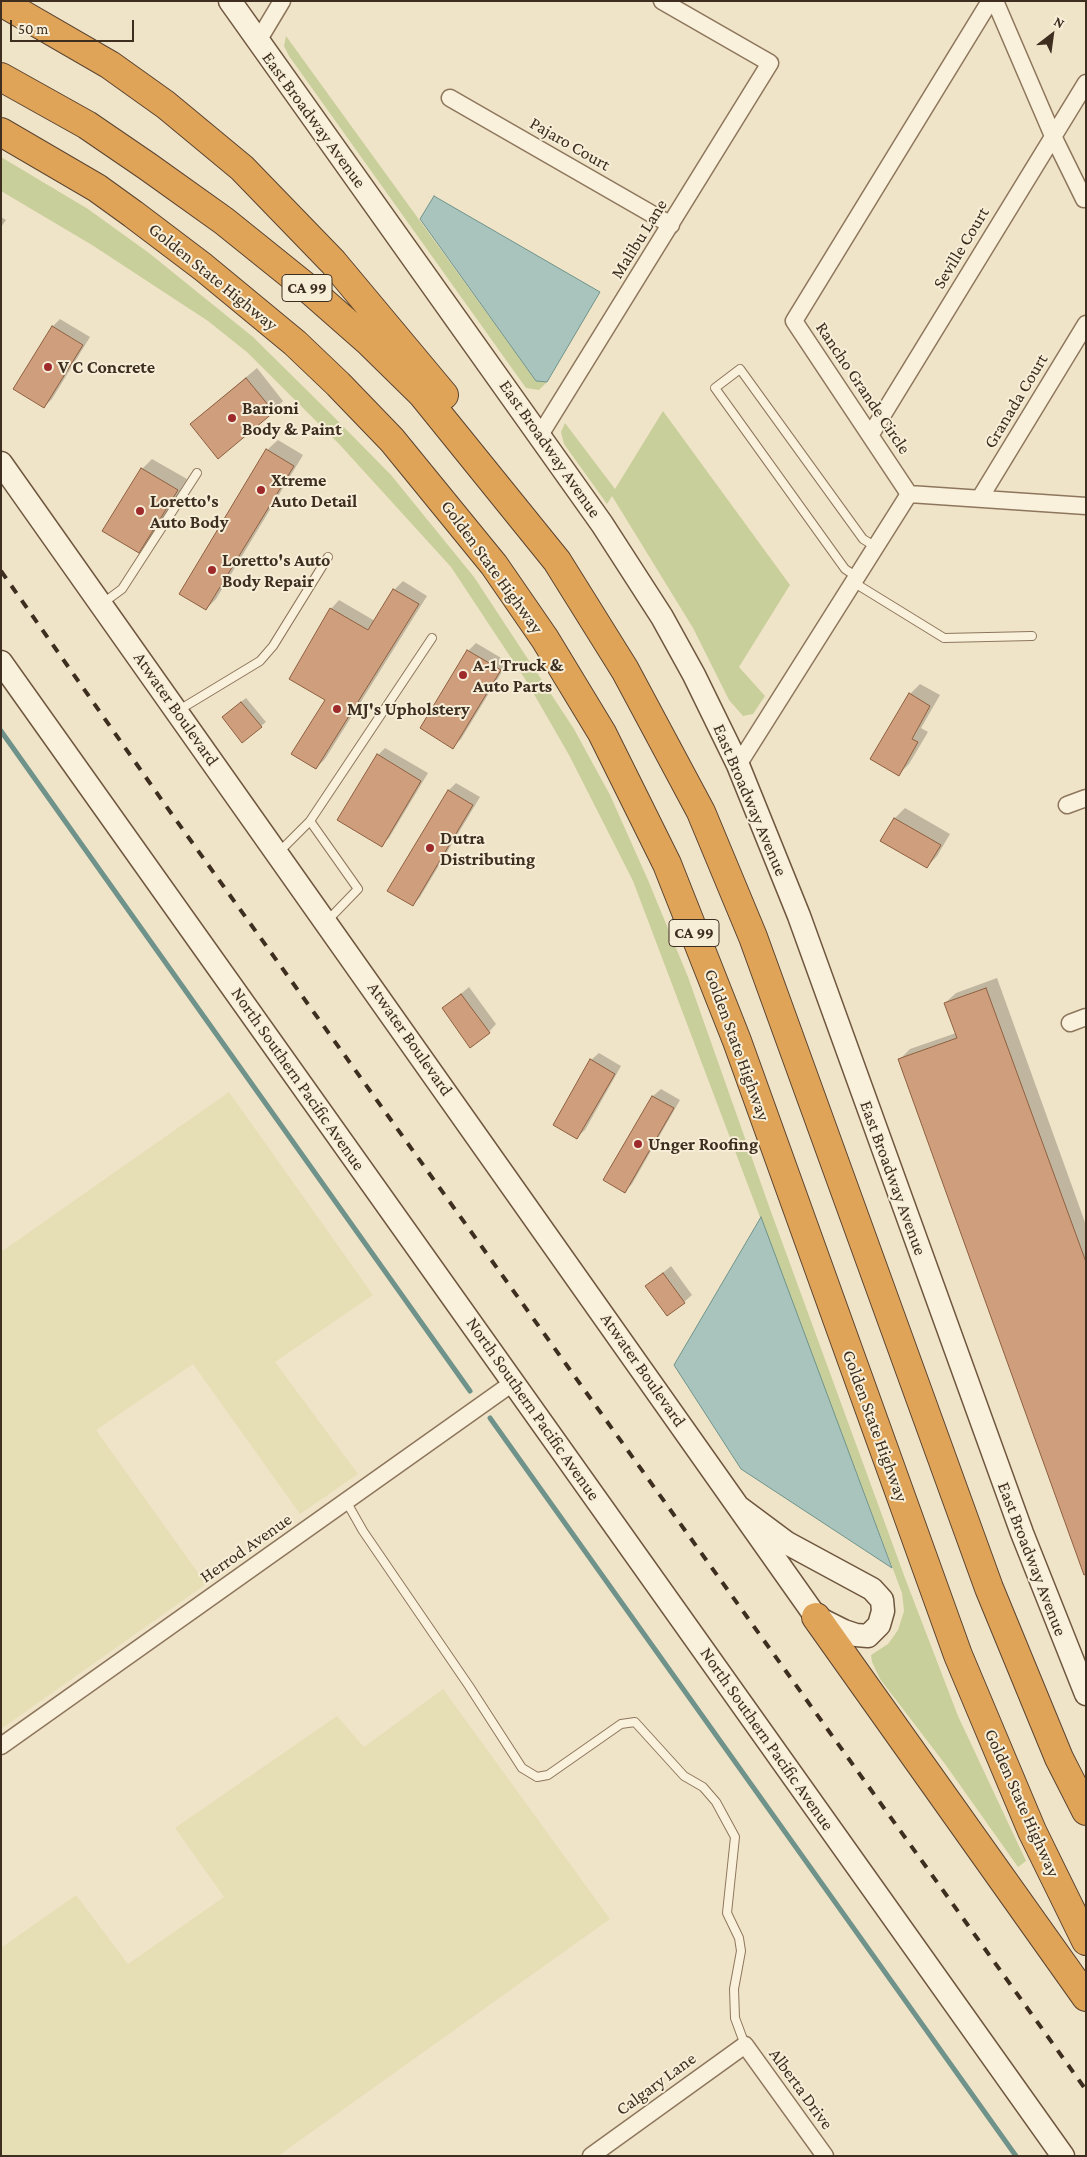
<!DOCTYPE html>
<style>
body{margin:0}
#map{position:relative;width:1087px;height:2157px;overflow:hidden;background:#f0e4c8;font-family:"Crimson Pro",serif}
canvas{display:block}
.frame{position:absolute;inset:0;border:2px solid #3d2e20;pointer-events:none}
.north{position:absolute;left:1027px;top:10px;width:50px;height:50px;-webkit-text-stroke:4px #f7eed8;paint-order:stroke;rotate:30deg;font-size:14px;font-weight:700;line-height:20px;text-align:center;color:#3d2e20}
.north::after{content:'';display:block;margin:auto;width:18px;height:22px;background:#3d2e20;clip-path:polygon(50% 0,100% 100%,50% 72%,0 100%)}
.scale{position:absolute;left:10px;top:20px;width:124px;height:22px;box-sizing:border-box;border:2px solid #3d2e20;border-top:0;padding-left:6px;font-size:15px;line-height:18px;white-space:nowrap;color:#3d2e20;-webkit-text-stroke:4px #f7eed8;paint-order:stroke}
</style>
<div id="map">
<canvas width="1087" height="2157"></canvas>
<div class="frame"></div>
<div class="north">N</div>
<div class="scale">50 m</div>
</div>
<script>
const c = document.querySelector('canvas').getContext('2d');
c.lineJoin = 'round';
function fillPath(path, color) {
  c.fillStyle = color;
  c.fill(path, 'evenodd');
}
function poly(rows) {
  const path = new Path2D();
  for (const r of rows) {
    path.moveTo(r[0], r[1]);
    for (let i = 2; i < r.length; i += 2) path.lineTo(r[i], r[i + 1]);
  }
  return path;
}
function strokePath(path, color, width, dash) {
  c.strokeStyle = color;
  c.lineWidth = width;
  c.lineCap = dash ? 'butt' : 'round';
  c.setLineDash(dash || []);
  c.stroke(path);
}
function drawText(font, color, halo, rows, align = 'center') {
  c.font = font + ' "Crimson Pro",serif';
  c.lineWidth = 4;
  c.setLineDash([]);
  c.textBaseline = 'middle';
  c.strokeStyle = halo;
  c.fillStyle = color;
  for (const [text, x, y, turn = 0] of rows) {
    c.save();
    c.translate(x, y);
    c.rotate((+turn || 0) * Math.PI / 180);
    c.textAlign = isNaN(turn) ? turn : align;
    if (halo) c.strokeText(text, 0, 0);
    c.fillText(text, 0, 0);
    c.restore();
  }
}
const farmland = poly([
 [229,1092,373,1295,275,1362,358,1474,300,1514,193,1364,96,1430,206,1584,1,1729,1,1252],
 [443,1689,610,1919,278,2156,1,2156,1,1948,76,1895,128,1964,224,1897,175,1828,337,1716,364,1747]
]);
const green = poly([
 [286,36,536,381,547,382,539,390,526,388,289,56,284,46],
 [1,157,88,209,149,253,253,337,331,414,391,475,474,577,574,729,610,795,648,880,688,977,770,1209,905,1578,958,1716,1026,1861,1018,1867,945,1764,880,1679,872,1662,871,1655,888,1644,898,1630,904,1611,902,1593,633,881,569,755,527,682,451,567,340,445,248,353,208,321,92,245,1,191],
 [663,411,790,585,739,667,765,696,753,714,743,716,729,700,693,628,612,496,607,504,564,444,561,432,565,423,615,489]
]);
const water = poly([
 [434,196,600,292,547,382,536,381,420,219,434,196],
 [761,1217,892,1568,741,1469,674,1365,761,1217]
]);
const shadow = poly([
 [1,217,6,220,1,227],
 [60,319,90,337,52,399,44,407,15,389,53,326],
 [257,368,283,401,273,411,202,414],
 [278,440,303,455,216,599,206,609,267,450],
 [152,459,187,479,149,541,139,551,142,469],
 [403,581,427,596,325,759,316,768,327,700,331,609,339,600,375,621,394,590],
 [476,643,508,662,461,739,453,747,421,728,468,651],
 [920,684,940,695,921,728,928,732,909,764,899,774,910,694],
 [246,698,266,722,261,726,228,712],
 [385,748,428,773,389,838,381,845,378,755],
 [456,783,480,797,420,897,413,905,389,891,449,790],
 [905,808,950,834,937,856,927,867,882,841,895,818],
 [997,978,1086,1225,1086,1573,900,1059,910,1049,956,1033,945,1003,956,993],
 [469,987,496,1024,489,1032,444,1008],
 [599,1053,621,1066,585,1130,577,1137,591,1060],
 [661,1089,680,1100,632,1184,625,1191,605,1180,653,1096],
 [671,1266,692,1295,684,1302,647,1286]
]);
const stream = poly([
 [1,731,470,1391],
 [490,1418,1016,2156]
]);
const building = poly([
 [52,326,83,345,44,408,13,389,52,326],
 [246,378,274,412,218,459,190,424,246,378],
 [266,449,294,466,206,610,179,594,266,449],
 [141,468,178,490,139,553,102,531,141,468],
 [393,589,419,604,316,769,291,754,325,700,289,679,330,608,368,630,393,589],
 [467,650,501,670,453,749,420,728,467,650],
 [909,693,930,706,912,739,918,742,899,776,870,759,909,693],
 [241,702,262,727,242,743,222,717,241,702],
 [377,754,421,781,382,847,337,820,377,754],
 [448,790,473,805,413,906,387,891,448,790],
 [894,818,941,845,927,868,880,841,894,818],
 [986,988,1086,1262,1086,1574,1084,1575,898,1059,957,1038,944,1003,986,988],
 [461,994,490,1033,470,1048,442,1008,461,994],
 [590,1059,615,1074,577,1139,553,1125,590,1059],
 [652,1096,674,1108,625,1193,603,1180,652,1096],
 [663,1273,685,1303,667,1316,645,1286,663,1273]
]);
const lane = poly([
 [857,577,845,569,715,388,740,369,863,539,876,547],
 [853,582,944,638,1032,636],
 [103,603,122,589,197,473],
 [179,710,260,661,273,646,328,557],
 [310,821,358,889,327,921],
 [279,852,310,821,432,638],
 [346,1501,363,1531,469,1686,522,1768,537,1777,548,1775,621,1724,635,1722,684,1776,703,1787,716,1802,735,1837,727,1913,739,1938,741,1951,734,1989,735,2018,745,2045]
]);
const street = poly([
 [995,1,1053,136,1084,199,1086,199],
 [258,41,282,1],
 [450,98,671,225],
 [871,434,1086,83],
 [540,435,770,63,662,1],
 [909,494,794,321,990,1],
 [909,494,1086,506],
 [980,498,1086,324],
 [738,765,909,494],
 [1067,805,1086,798],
 [1070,1023,1086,1017],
 [1,1746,514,1382],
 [591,2156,745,2045,825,2156]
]);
const secondary = poly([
 [230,1,602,524,662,617,694,675,738,765,799,916,1022,1533,1086,1694],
 [1,463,816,1617,844,1631,856,1635,868,1636,879,1625,883,1611,882,1600,872,1589,787,1543,740,1508],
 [1,662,1063,2156]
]);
const highway = poly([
 [1,2,110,65,166,105,242,168,333,262,444,395],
 [1,77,87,125,147,166,224,221,311,291,369,342,422,394,557,561,625,670,701,812,753,937,989,1588,1059,1758,1086,1811],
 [1,132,97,188,133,214,203,267,295,343,338,384,392,440,494,565,545,639,602,733,667,864,737,1041,958,1655,1032,1831,1086,1941],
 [816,1617,1086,1997]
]);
const rail = poly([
 [1,571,166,806,1086,2090]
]);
const markers = [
 [48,367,5,"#9e2a2b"],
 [232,418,5,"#9e2a2b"],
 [261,490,5,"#9e2a2b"],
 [140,511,5,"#9e2a2b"],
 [212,570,5,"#9e2a2b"],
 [463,675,5,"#9e2a2b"],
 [337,709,5,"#9e2a2b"],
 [430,848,5,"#9e2a2b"],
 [638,1144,5,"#9e2a2b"]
];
const shields = [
 [307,288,50],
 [694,933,50]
];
const shieldNames = [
 ["CA 99",307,288],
 ["CA 99",694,933]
];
const streetNames = [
 ["East Broadway Avenue",314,120,54],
 ["Pajaro Court",570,144,30],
 ["Malibu Lane",639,239,-58],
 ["Seville Court",961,248,-59],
 ["Golden State Highway",213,277,39],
 ["Rancho Grande Circle",863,388,56],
 ["Granada Court",1016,401,-59],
 ["East Broadway Avenue",550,449,55],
 ["Golden State Highway",492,567,54],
 ["Atwater Boulevard",176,709,55],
 ["East Broadway Avenue",750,800,67],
 ["Atwater Boulevard",410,1039,55],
 ["Golden State Highway",737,1045,70],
 ["North Southern Pacific Avenue",298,1079,55],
 ["East Broadway Avenue",893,1178,70],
 ["Atwater Boulevard",643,1370,55],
 ["North Southern Pacific Avenue",533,1409,55],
 ["Golden State Highway",875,1426,70],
 ["Herrod Avenue",246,1548,-35],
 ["East Broadway Avenue",1032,1559,69],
 ["North Southern Pacific Avenue",767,1739,55],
 ["Golden State Highway",1022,1803,66],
 ["Calgary Lane",656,2084,-36],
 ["Alberta Drive",801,2089,54]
];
const poiNames = [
 ["V C Concrete",58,367],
 ["Barioni",242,408],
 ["Body & Paint",242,429],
 ["Xtreme",271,480],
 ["Auto Detail",271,501],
 ["Loretto's",150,501],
 ["Auto Body",150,522],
 ["Loretto's Auto",222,560],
 ["Body Repair",222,581],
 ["A-1 Truck &",473,665],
 ["Auto Parts",473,686],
 ["MJ's Upholstery",347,709],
 ["Dutra",440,838],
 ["Distributing",440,859],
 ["Unger Roofing",648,1144]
];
fillPath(farmland, '#e6deb5');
fillPath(green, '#c9cf9b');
fillPath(water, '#a9c4bc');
strokePath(water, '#6f938a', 1);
fillPath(shadow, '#0003');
strokePath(stream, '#6f938a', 5);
fillPath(building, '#cf9f7d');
strokePath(building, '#8d5f41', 1);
strokePath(lane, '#8d765c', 10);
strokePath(street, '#8d765c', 19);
strokePath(secondary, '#6f573f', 25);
strokePath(highway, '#5b4430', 30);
strokePath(lane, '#faf1dc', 8);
strokePath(street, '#faf1dc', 16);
strokePath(secondary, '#faf1dc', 22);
strokePath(highway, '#e0a458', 28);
strokePath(rail, '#3d2e20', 4, [9, 9]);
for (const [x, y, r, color] of markers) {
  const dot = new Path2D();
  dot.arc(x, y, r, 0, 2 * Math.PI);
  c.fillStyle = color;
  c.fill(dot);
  strokePath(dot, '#f7eed8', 2);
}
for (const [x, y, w] of shields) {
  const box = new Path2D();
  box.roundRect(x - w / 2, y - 13.5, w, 27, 4);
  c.fillStyle = '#f7eed8';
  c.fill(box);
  strokePath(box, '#3d2e20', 1);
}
drawText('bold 16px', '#3d2e20', null, shieldNames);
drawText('18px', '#3d2e20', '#f7eed8', streetNames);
drawText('bold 18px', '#3d2e20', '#f7eed8', poiNames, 'left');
</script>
